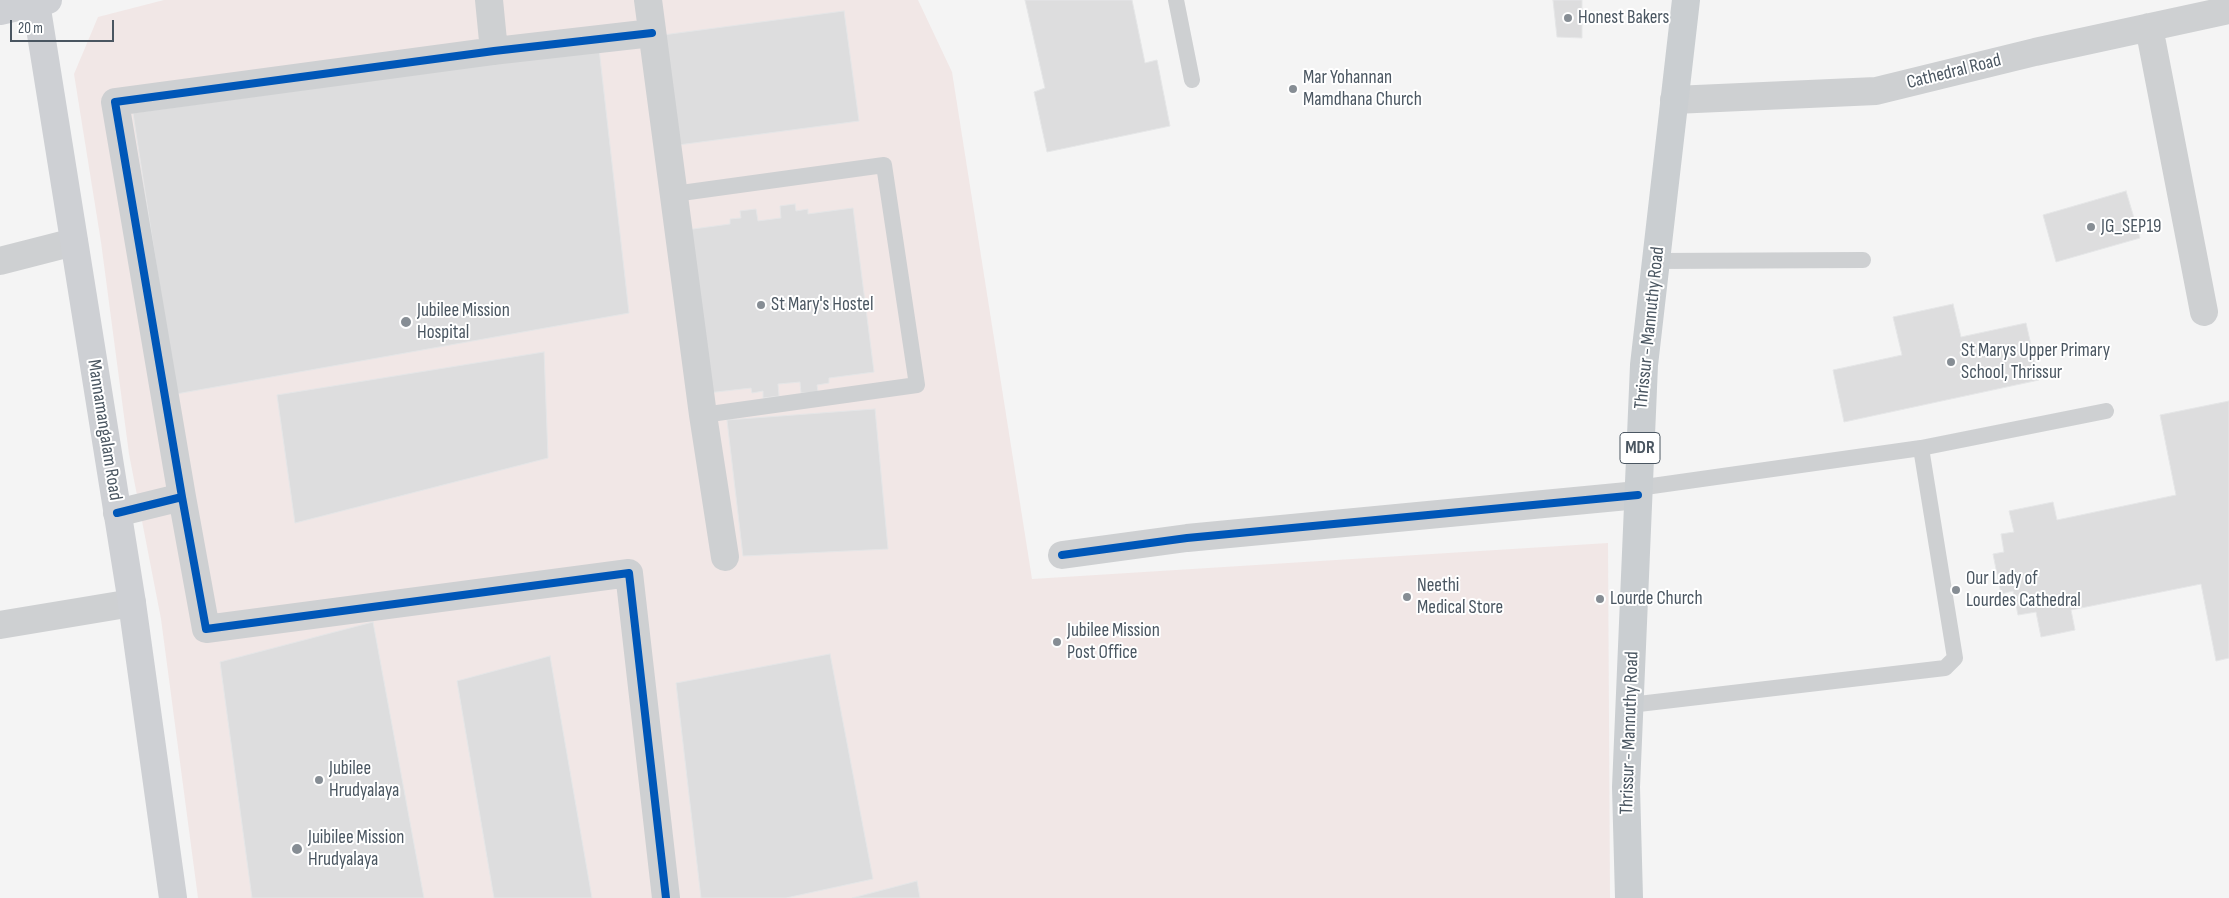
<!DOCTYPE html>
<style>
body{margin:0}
#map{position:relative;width:2229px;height:898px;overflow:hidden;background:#f4f4f4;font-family:"Sofia Sans Condensed",sans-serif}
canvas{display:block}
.scale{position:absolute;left:10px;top:20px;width:104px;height:22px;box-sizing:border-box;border:2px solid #4a5661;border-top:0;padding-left:6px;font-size:15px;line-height:18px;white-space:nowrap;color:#4a5661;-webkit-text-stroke:4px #fff;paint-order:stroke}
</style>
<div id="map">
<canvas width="2229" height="898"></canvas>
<div class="scale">20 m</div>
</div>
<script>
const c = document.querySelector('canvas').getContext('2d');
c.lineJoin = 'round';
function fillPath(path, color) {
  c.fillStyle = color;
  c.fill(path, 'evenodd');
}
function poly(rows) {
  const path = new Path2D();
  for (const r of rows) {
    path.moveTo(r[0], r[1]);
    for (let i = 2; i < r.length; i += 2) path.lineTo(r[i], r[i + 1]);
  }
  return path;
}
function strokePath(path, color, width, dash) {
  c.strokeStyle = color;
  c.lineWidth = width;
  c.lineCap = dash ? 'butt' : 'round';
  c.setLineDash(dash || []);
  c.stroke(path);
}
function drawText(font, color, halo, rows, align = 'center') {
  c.font = font + ' "Sofia Sans Condensed",sans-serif';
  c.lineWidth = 4;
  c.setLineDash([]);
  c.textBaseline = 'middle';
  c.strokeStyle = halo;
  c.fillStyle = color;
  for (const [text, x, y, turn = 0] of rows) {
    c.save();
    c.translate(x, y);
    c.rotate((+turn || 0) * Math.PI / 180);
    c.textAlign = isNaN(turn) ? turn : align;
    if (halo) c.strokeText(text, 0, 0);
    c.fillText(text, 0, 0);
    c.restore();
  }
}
const medical = poly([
 [164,0,918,0,952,72,1032,579,1608,543,1610,898,198,898,161,619,129,454,101,242,74,74,98,17]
]);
const building = poly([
 [1025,0,1132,0,1145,63,1157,60,1170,126,1047,152,1034,92,1045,88,1025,0],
 [1553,0,1582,0,1582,38,1557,37,1553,0],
 [844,11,859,121,678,145,663,35,844,11],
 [599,49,629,313,176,394,133,113,599,49],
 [2126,191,2140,238,2056,262,2043,215,2126,191],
 [795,204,796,211,808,209,808,214,853,208,874,372,829,378,829,383,817,385,818,392,801,393,800,382,778,384,779,396,763,398,763,391,752,393,751,388,707,393,686,230,730,224,730,219,741,218,740,211,756,209,758,221,781,218,780,206,795,204],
 [1953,304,1961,337,2026,323,2039,380,1844,422,1833,370,1902,355,1893,317,1953,304],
 [544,352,548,458,295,523,277,395,544,352],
 [2229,401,2229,658,2216,661,2201,584,2071,610,2075,630,2041,637,2036,612,2018,615,2013,591,2001,594,1993,554,2004,552,2001,534,2014,532,2009,511,2053,502,2057,520,2176,495,2160,415,2229,401],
 [875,409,888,549,743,556,727,420,875,409],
 [373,622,424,898,252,898,220,662,373,622],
 [830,654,873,879,786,898,701,898,676,683,830,654],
 [550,656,592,898,494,898,457,681,550,656],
 [917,881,920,898,852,898,917,881]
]);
const lane = poly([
 [1176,0,1192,80],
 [674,194,884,165,917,385,703,415],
 [1656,261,1863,260],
 [1921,448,2106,411],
 [1630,705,1945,668,1955,658,1921,448,1638,488]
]);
const street = poly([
 [489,0,494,51],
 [648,0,703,415,725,557],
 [2149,27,2204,312],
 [1674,100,1876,91,2035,52,2229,10],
 [0,261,74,242],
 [182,497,206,629,629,573,666,898],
 [117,513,182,497,115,102,494,51,652,33],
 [1062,555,1187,538,1638,495],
 [0,625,132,603]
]);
const secondary = poly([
 [36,3,132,603,173,898],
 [0,11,48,0]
]);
const primary = poly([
 [1629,898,1626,787,1644,365,1686,0]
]);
const cycleway = poly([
 [182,497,206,629,629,573,666,898],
 [117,513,182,497,115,102,494,51,652,33],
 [1062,555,1187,538,1638,495]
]);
const markers = [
 [1568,18,5,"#868d94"],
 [1293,89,5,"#868d94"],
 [2091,227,5,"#868d94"],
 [761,305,5,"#868d94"],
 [406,322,6,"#868d94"],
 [1951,362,5,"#868d94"],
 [1956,590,5,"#868d94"],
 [1407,597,5,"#868d94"],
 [1600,599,5,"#868d94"],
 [1057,642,5,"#868d94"],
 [319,780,5,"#868d94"],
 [297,849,6,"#868d94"]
];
const shields = [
 [1640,448,40]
];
const shieldNames = [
 ["MDR",1640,448]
];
const poiNames = [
 ["Honest Bakers",1578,18],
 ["Mar Yohannan",1303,78],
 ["Mamdhana Church",1303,100],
 ["JG_SEP19",2101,227],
 ["St Mary's Hostel",771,305],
 ["Jubilee Mission",417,311],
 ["Hospital",417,333],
 ["St Marys Upper Primary",1961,351],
 ["School, Thrissur",1961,373],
 ["Our Lady of",1966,579],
 ["Lourdes Cathedral",1966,601],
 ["Neethi",1417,586],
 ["Medical Store",1417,608],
 ["Lourde Church",1610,599],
 ["Jubilee Mission",1067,631],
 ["Post Office",1067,653],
 ["Jubilee",329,769],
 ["Hrudyalaya",329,791],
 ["Juibilee Mission",308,838],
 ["Hrudyalaya",308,860]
];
const streetNames = [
 ["Cathedral Road",1954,72,-14],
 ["Thrissur - Mannuthy Road",1650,328,-84],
 ["Mannamangalam Road",104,430,81],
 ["Thrissur - Mannuthy Road",1630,733,-88]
];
fillPath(medical, '#f1e7e6');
fillPath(building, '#ddddde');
strokePath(building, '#e5e6e7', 1);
strokePath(lane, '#ced0d2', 16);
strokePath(street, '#ced0d2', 28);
strokePath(secondary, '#ced0d4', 28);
strokePath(primary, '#caced1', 28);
strokePath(cycleway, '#0057b8', 8);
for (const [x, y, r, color] of markers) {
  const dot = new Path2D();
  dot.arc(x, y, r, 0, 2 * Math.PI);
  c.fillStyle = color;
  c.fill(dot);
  strokePath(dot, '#fff', 2);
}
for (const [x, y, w] of shields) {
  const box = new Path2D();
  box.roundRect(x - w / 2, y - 15.5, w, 31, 4);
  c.fillStyle = '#fff';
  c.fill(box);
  strokePath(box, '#4a5661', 1);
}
drawText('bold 18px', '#4a5661', null, shieldNames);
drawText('19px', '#4a5661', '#fff', poiNames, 'left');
drawText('19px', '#4a5661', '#fff', streetNames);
</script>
